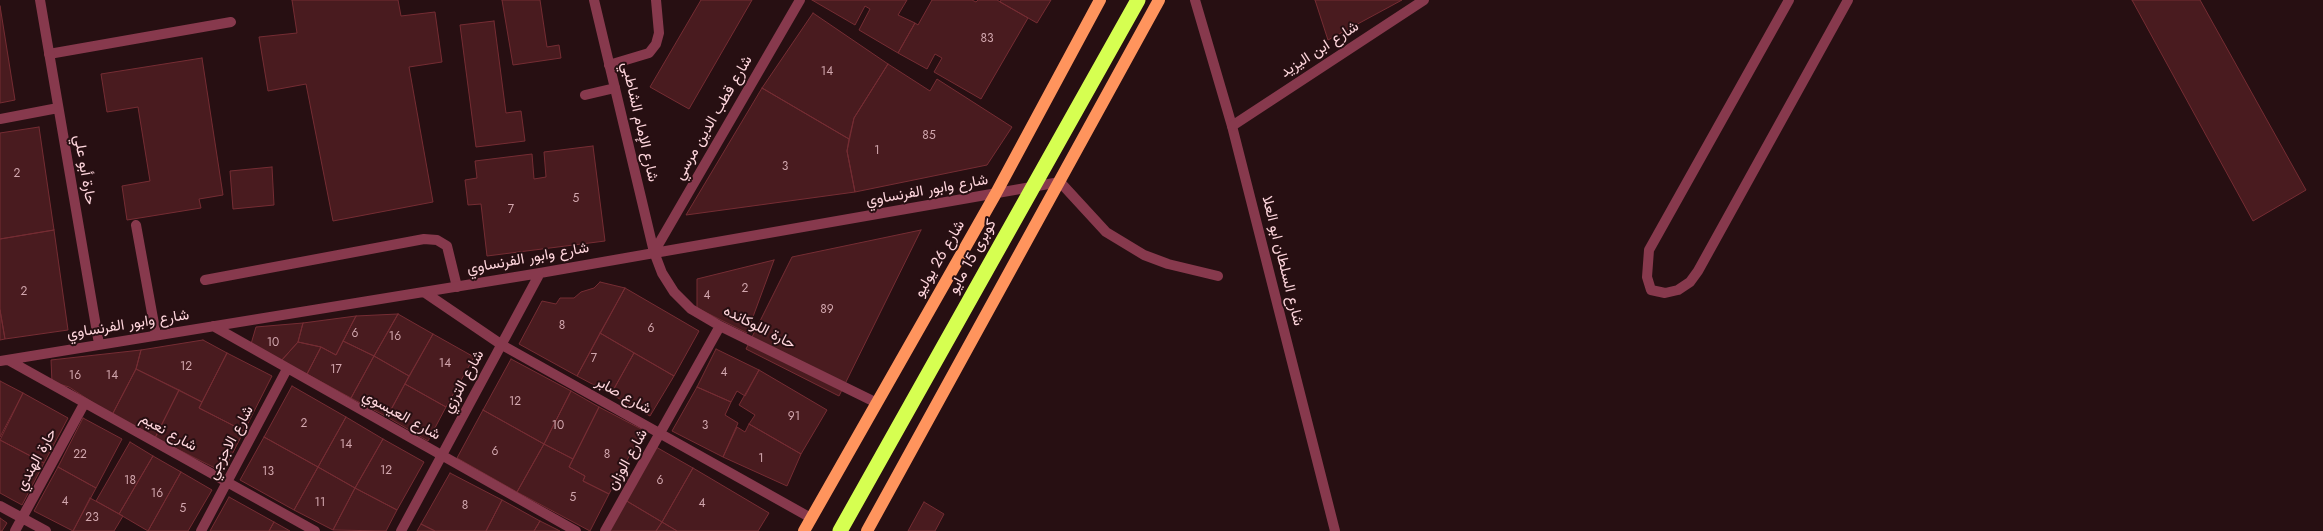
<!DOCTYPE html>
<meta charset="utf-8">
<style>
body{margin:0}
canvas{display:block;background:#270f12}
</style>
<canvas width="2323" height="531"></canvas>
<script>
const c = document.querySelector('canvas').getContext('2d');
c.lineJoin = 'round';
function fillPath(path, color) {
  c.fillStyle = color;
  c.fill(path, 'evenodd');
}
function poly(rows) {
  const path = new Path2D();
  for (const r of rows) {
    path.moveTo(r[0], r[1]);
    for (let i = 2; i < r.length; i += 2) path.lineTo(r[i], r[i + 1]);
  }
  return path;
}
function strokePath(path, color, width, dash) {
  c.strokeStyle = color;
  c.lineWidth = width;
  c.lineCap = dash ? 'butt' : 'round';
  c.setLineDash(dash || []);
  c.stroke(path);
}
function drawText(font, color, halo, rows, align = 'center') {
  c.font = font + ' Jost,Vazirmatn,sans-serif';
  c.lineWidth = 4;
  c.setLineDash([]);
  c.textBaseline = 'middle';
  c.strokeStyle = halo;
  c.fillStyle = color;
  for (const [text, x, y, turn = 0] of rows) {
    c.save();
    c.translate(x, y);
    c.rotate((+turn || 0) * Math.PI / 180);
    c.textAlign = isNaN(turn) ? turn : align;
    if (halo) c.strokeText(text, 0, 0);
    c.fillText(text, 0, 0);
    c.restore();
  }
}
const building = poly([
 [292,0,398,0,401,16,435,12,442,62,409,67,433,202,333,221,306,84,268,91,259,37,297,33,292,0],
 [502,0,540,0,547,47,559,45,561,58,513,65,502,0],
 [701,0,752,0,689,109,650,87,701,0],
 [812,0,907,0,898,15,915,23,898,53,859,30,870,9,865,6,855,25,812,0],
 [932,0,972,0,976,2,978,0,997,0,1028,18,981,99,934,72,942,58,935,54,927,69,898,53,915,23,918,25,932,0],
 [1001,0,1051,0,1037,23,1000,2,1001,0],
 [1315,0,1402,0,1328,40,1315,0],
 [2132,0,2200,0,2306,190,2253,221,2132,0],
 [0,6,15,100,0,103,0,6],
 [813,13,888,64,854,118,849,139,762,88,813,13],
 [494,21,506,113,521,111,525,141,476,147,460,25,494,21],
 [202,58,223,195,199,199,201,208,127,220,122,186,150,181,138,107,107,112,101,74,202,58],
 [888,64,930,91,937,79,1012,127,987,165,855,192,847,151,854,118,888,64],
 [762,88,849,139,847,151,855,192,686,215,762,88],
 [39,127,54,230,0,239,0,133,39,127],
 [593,146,605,241,487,256,481,204,468,205,465,180,477,178,475,161,532,154,534,179,546,177,544,152,593,146],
 [272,167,274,205,233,209,230,171,272,167],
 [54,230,68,330,5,339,0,310,0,239,54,230],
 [921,230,839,396,746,349,792,257,921,230],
 [774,260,747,333,697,308,697,279,774,260],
 [600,282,625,288,577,376,519,344,542,301,556,304,560,298,574,298,581,292,594,288,600,282],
 [625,288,699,331,674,376,600,333,625,288],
 [0,310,5,339,0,340,0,310],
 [398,314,433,334,409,376,374,356,398,314],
 [398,314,374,356,343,341,356,316,398,314],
 [356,316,336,355,321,347,298,342,303,323,356,316],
 [303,323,298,342,281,361,251,344,256,327,303,323],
 [600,333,634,353,611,394,577,376,600,333],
 [433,334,474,357,446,407,405,384,433,334],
 [203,340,227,353,202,402,136,369,141,350,203,340],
 [343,341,374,356,351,398,307,374,321,347,336,355,343,341],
 [298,342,321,347,307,374,281,361,298,342],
 [716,349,759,370,745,396,737,391,731,402,697,387,716,349],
 [141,350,136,369,112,415,69,387,52,382,51,360,141,350],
 [227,353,272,376,244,431,199,408,227,353],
 [634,353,674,376,650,416,611,394,634,353],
 [374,356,409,376,387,417,351,398,374,356],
 [511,359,571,391,544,444,483,410,511,359],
 [136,369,179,390,155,438,112,415,136,369],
 [759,370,827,410,801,454,749,424,755,415,739,405,759,370],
 [0,381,23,393,0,437,0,381],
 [405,384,446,407,428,441,387,417,405,384],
 [292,386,346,417,318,467,264,437,292,386],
 [697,387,731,402,725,415,738,423,723,457,672,431,697,387],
 [179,390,202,402,199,408,244,431,223,472,155,438,179,390],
 [571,391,599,407,573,459,544,444,571,391],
 [23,393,68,418,44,463,0,440,23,393],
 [599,407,643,430,609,494,583,481,585,476,569,467,599,407],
 [483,410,544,444,517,492,457,458,483,410],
 [346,417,383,439,355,488,318,467,346,417],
 [83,418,122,439,96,488,58,467,83,418],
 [749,424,801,454,787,486,723,457,737,427,745,432,749,424],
 [264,437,318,467,294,510,240,480,264,437],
 [383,439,424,462,397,510,355,488,383,439],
 [0,440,44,463,22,505,0,493,0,440],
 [130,442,153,456,119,514,96,501,130,442],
 [544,444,573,459,569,467,585,476,583,481,609,494,590,531,517,492,544,444],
 [656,447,693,468,662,522,625,500,656,447],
 [153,456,181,472,148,531,119,514,153,456],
 [58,467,96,488,73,531,34,511,58,467],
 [318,467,355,488,333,530,294,510,318,467],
 [693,468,769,513,758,531,677,531,662,522,693,468],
 [181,472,212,490,188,531,148,531,181,472],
 [450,473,502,500,486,531,435,531,421,524,450,473],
 [355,488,397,510,386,531,333,530,355,488],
 [229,497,274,522,269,531,210,531,229,497],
 [90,498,123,516,114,531,73,531,90,498],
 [502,500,540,521,534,531,486,531,502,500],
 [625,500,662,522,656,531,608,531,625,500],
 [924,502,944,514,935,531,908,531,924,502],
 [0,518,7,523,2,531,0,531,0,518],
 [540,521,560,531,534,531,540,521],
 [274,522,290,531,269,531,274,522],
 [662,522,677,531,656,531,662,522],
 [421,524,435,531,417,531,421,524]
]);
const lane = poly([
 [1195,0,1232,126,1335,531],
 [49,54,231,22],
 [609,65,649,53,656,44,659,33,656,0],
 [585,95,615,88],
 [1060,182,1106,232,1144,255,1168,264,1218,276],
 [136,225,156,335],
 [205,280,424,239,437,240,447,246,457,287]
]);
const street = poly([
 [40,0,99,344],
 [594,0,654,252,662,273,674,292,691,309,720,326,877,403],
 [1789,0,1649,250,1647,277,1651,290,1665,293,1678,290,1690,282,1698,271,1848,0],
 [0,119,58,108],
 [1232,126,1424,0],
 [654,252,800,0],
 [424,292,502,345,811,518],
 [213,326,576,531],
 [8,360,315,531],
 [0,361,540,273,1060,182],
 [0,506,46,531],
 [15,531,84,404],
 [201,531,287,369],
 [401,531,540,273],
 [605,531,720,326]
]);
const primary = poly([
 [804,531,995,195,1100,0],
 [867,531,1159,0]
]);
const highway = poly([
 [840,531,1138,0]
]);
const numberNames = [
 ["83",987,39],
 ["14",827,72],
 ["85",929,136],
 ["1",877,151],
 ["3",785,167],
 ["2",17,174],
 ["5",576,199],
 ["7",511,210],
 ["2",745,289],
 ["2",24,292],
 ["4",707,296],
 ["89",827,310],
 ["8",562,326],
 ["6",651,329],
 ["6",355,334],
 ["16",395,337],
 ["10",273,343],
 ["7",594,359],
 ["14",445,364],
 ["12",186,367],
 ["17",336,370],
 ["4",724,373],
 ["16",75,376],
 ["14",112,376],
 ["12",515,402],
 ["91",794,417],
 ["2",304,424],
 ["10",558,426],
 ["3",705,426],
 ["14",346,445],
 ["6",495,452],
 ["22",80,455],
 ["8",607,455],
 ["1",761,459],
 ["12",386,471],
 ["13",268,472],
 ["18",130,481],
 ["6",660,481],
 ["16",157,494],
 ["5",573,498],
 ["4",65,502],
 ["11",320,503],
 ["4",702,504],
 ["8",465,506],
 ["5",183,509],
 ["23",92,518]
];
const streetNames = [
 ["شارع ابن اليزيد",1320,50,-33],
 ["شارع قطب الدين مرسي",714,118,-60],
 ["شارع الإمام الشاطبي",639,122,77],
 ["حارة أبو علي",84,170,80],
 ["شارع وابور الفرنساوي",927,191,-10],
 ["كوبرى 15 مايو",973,257,-61],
 ["شارع وابور الفرنساوي",528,259,-10],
 ["شارع 26 يوليو",940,259,-60],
 ["شارع السلطان ابو العلا",1282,261,76],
 ["شارع وابور الفرنساوي",128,325,-9],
 ["حارة اللوكانده",759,328,27],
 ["شارع الترزي",464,382,-61],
 ["شارع صابر",623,396,29],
 ["شارع العيسوي",401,416,29],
 ["شارع نعيم",168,433,29],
 ["شارع الاجزجي",231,443,-62],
 ["حارة الهندي",37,460,-61],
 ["شارع الوزان",628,460,-61]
];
fillPath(building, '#491b1f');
strokePath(building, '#752c33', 1);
strokePath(lane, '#87394d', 10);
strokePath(street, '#87394d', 10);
strokePath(primary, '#ff945d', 12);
strokePath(highway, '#d6ff51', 15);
drawText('12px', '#d2a7ae', null, numberNames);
drawText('15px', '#ffd6dd', '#270f12', streetNames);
</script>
